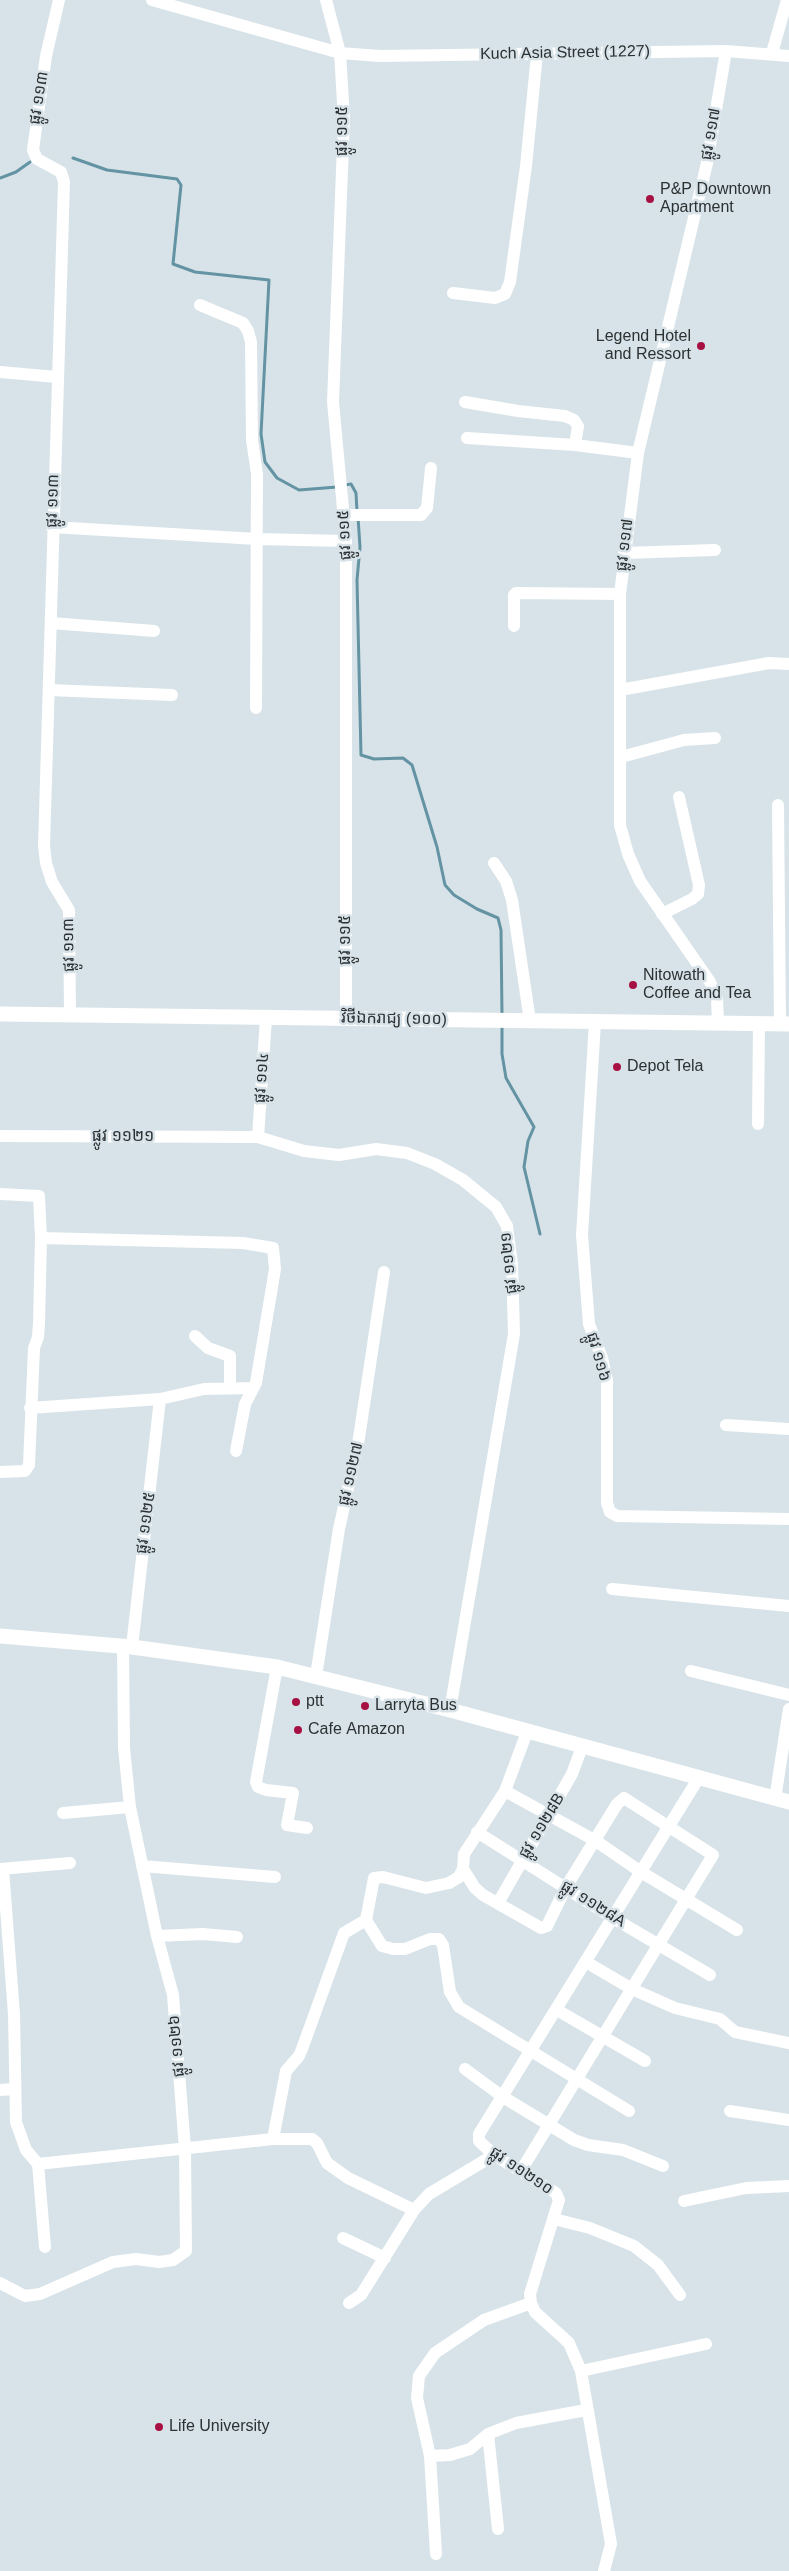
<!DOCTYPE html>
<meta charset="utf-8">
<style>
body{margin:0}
canvas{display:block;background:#d7e3e8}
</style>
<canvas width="789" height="2571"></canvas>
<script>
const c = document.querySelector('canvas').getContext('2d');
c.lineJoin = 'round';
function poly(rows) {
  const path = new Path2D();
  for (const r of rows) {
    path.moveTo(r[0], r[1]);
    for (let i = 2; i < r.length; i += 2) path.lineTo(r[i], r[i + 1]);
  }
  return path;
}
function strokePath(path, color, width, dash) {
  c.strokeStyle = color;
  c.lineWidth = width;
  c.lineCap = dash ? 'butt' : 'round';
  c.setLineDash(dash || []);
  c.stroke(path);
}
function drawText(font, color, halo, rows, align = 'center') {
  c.font = font + ' Arial,"Noto Sans Khmer",sans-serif';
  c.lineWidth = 5;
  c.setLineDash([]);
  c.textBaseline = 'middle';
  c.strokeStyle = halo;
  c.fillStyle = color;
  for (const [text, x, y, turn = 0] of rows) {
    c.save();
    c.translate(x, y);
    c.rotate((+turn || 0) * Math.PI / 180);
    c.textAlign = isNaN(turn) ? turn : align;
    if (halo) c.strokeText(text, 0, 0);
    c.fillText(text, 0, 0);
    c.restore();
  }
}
const stream = poly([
 [73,158,107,170,177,179,181,185,173,264,195,272,269,280,261,434,265,462,277,478,299,490,337,487],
 [0,178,16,172,30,162],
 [345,485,351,484,356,493,357,511],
 [358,517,360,547,357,580,361,755,374,759,403,758,412,765,437,847,445,885,454,895,477,909,498,918,501,930,502,1015],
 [502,1024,502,1054,506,1078,534,1127,528,1141,524,1167,540,1234]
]);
const minor = poly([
 [59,0,46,56,33,150,37,159,61,172,64,182,44,846,46,863,52,882,69,910,70,1015],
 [152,0,340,53,380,56,726,51,789,56],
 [326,0,340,53,344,119,333,402,346,541,346,1019],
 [772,53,787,0],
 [453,293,495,298,505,294,510,282,526,166,537,54],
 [200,305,243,323,248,331,251,342,252,440,257,474,256,708],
 [0,372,57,377],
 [465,402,518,411,565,416,574,420,578,426,575,445],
 [467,438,575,445,638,453],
 [344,515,421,515,427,508,431,468],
 [52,527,257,539,346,541],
 [624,553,715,550],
 [51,623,154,631],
 [514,626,514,595,516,593,620,594],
 [49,690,172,695],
 [620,690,769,663,789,664],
 [621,757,684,740,715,738],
 [778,805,780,1024],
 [494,863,506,881,512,900,530,1021],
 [662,914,692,899,698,894,699,885,679,797],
 [595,1022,582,1235,589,1324,602,1358,607,1380,607,1503,610,1512,617,1516,789,1519],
 [718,1023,717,999,710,982,640,881,628,854,620,825,620,594,638,453,707,163,726,51],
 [758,1124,759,1023],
 [0,1136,258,1137,304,1151,339,1155,376,1149,407,1153,435,1164,463,1180,496,1207,507,1226,512,1264,514,1334,450,1710],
 [258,1137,266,1018],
 [0,1194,39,1196,41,1238,39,1323,38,1337,34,1348,29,1465,25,1471,0,1472],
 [41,1238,243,1243,273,1248,275,1269,256,1383,245,1404,236,1451],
 [195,1336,208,1348,230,1356,230,1388],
 [30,1408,160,1399,204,1389,253,1388],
 [726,1425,789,1429],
 [612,1589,789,1606],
 [132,1647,160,1399],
 [277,1667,256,1782,258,1787,266,1790,293,1793,287,1825,307,1828],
 [691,1671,789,1695],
 [316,1676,339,1529,359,1438,384,1272],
 [505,1791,596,1841,641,1872,737,1930],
 [775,1799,789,1709],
 [63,1813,130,1807],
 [477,1832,613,1918,710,1975],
 [142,1866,275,1877],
 [0,1869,70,1863],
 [3,1869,14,2014,16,2122,26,2150,38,2164,45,2247],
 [463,1869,475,1888,483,1895,541,1928,547,1926,566,1887,617,1804,624,1798,713,1855,522,2169],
 [498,1903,572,1774,582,1747],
 [366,1920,382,1946,393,1949,405,1949,430,1939,439,1939,443,1945,450,1992,459,2007,629,2111],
 [157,1936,203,1934,237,1937],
 [586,1962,632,1989,675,2008,720,2019,735,2032,789,2043],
 [557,2010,645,2061],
 [465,2069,503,2097,574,2140,588,2145,623,2150,663,2166],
 [0,2090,15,2089],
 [730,2111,789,2120],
 [273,2139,286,2071,299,2056,302,2049,344,1933,366,1920,374,1878,383,1877,426,1888,449,1883,459,1877,463,1869,464,1854,505,1791,527,1732],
 [38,2164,273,2139,312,2139,317,2143,327,2163,348,2178,414,2210],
 [684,2201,746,2188,789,2186],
 [554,2219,590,2228,634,2246,658,2265,680,2295],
 [343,2238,385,2258],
 [0,2283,25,2296,40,2294,113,2262,136,2259,159,2262,173,2260,186,2251,185,2149,173,1995,157,1936,130,1807,124,1748,123,1646],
 [349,2303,361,2295,414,2210,429,2194,494,2155],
 [581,2371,706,2344],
 [488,2434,498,2529],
 [430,2456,450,2455,470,2449,488,2434,516,2423,586,2410],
 [436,2554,430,2456,417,2398,419,2376,435,2353,484,2320,531,2303],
 [604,2571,611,2544,581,2371,569,2343,535,2312,531,2303,530,2294,559,2200,556,2193,494,2155,479,2141,479,2134,698,1779]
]);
const major = poly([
 [0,1014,789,1024],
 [0,1636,132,1647,277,1667,450,1710,789,1802]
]);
const markers = [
 [650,199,5,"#a71042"],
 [701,346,5,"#a71042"],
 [633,985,5,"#a71042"],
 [617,1067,5,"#a71042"],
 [296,1702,5,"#a71042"],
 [365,1706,5,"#a71042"],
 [298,1730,5,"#a71042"],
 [159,2427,5,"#a71042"]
];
const streetNames = [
 ["Kuch Asia Street (1227)",565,53,-1],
 ["ផ្លូវ ១១៣",39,98,-81],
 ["ផ្លូវ ១១៥",343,131,-90],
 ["ផ្លូវ ១១៧",711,134,-80],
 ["ផ្លូវ ១១៣",53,501,-88],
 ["ផ្លូវ ១១៥",345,535,-93],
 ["ផ្លូវ ១១៧",625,545,-83],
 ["ផ្លូវ ១១៥",346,940,-90],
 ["ផ្លូវ ១១៣",69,945,-91],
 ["វិថីឯករាជ្យ (១០០)",394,1019,1],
 ["ផ្លូវ ១១៤",262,1078,-86],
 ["ផ្លូវ ១១២១",123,1137],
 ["ផ្លូវ ១១២១",509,1263,-96],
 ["ផ្លូវ ១១៦",598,1357,74],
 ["ផ្លូវ ១១២៧",351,1474,-77],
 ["ផ្លូវ ១១២៥",146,1523,-82],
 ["ផ្លូវ ១១២៨B",542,1826,-59],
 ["ផ្លូវ ១១២៨A",593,1904,32],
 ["ផ្លូវ ១១២៦",177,2046,-95],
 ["ផ្លូវ ១១២១០",521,2171,34]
];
const poiNames = [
 ["P&P Downtown",660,190],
 ["Apartment",660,208],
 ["Legend Hotel",691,337,"right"],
 ["and Ressort",691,355,"right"],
 ["Nitowath",643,976],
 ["Coffee and Tea",643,994],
 ["Depot Tela",627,1067],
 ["ptt",306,1702],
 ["Larryta Bus",375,1706],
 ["Cafe Amazon",308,1730],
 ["Life University",169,2427]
];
strokePath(stream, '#6493a3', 3);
strokePath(minor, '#fff', 12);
strokePath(major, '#fff', 15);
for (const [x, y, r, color] of markers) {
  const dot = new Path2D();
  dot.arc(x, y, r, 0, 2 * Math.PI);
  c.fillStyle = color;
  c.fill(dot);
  strokePath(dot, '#d7e3e8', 2);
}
drawText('16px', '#2c3133', '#d7e3e8', streetNames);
drawText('16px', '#2c3133', '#d7e3e8', poiNames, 'left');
</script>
